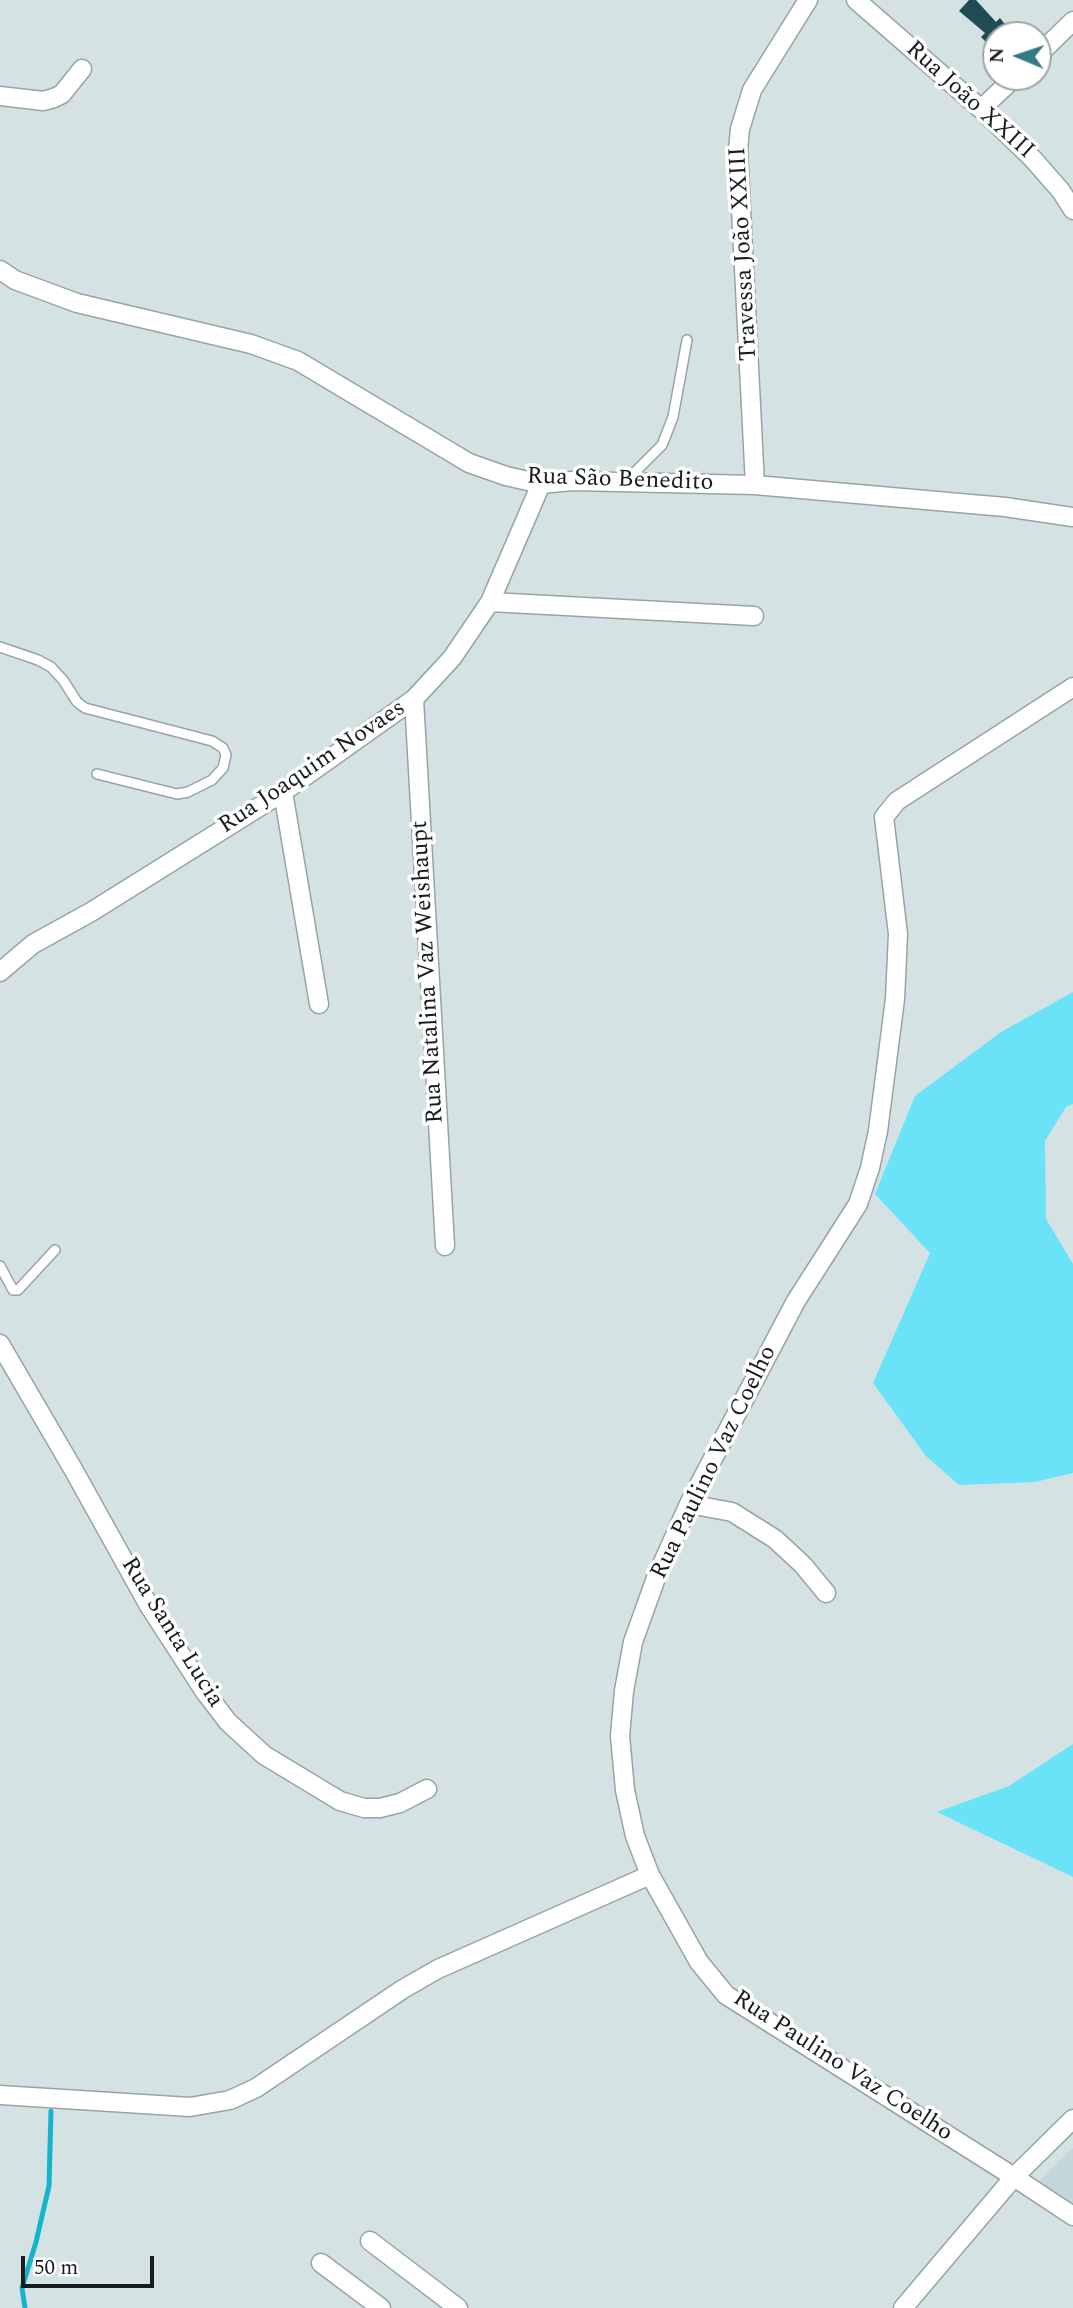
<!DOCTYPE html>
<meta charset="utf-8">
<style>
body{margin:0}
#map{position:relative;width:1073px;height:2308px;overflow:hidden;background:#d4e2e4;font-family:Spectral,serif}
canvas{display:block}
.north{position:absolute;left:982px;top:21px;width:70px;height:70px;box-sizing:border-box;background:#fff;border:2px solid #a2a4a5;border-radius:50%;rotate:272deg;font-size:19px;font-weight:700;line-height:28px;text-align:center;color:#171c1d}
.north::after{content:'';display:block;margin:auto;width:24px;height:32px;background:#357b87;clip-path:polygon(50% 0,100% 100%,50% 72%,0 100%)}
.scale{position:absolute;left:21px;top:2256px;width:133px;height:32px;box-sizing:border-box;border:4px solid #171c1d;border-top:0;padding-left:9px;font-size:21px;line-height:24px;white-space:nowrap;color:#171c1d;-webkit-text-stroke:5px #fff;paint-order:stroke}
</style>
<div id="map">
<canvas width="1073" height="2308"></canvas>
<div class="north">N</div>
<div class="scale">50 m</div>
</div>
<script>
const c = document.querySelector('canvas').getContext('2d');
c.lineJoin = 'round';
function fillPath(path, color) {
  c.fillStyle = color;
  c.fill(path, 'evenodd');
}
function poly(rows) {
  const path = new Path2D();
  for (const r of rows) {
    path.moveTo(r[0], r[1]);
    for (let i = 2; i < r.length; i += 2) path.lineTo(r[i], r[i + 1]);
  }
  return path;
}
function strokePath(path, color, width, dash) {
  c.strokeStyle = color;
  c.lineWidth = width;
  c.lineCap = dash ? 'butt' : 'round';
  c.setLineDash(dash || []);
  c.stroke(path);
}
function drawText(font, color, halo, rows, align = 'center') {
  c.font = font + ' Spectral,serif';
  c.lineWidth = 7;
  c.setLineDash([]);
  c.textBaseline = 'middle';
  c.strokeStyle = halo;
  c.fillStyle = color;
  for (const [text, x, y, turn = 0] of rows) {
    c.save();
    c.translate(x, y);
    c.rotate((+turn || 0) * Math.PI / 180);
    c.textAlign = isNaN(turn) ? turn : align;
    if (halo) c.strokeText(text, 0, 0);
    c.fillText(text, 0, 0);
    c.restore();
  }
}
const built = poly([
 [1073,2148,1073,2204,1038,2182]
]);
const green = poly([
 [1073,992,1073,1104,1066,1107,1045,1141,1046,1219,1073,1264,1073,1473,1035,1482,959,1485,926,1456,873,1383,930,1253,875,1194,915,1096,1001,1032],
 [1073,1744,1073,1877,937,1812,1009,1786]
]);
const stream = poly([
 [25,2308,22,2288,36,2242,49,2186,51,2111]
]);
const building = poly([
 [969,0,976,0,996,22,1000,18,1013,34,996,35,996,52,981,37,985,33,959,11]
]);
const service = poly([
 [626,481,662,445,673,417,687,340],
 [0,647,38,660,51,667,63,680,77,702,85,708,212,741,223,748,226,755,223,768,212,780,188,792,177,794,97,774],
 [0,1266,13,1290,18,1290,55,1250]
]);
const minor = poly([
 [856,0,981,109,1032,158,1061,191,1073,210],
 [1038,55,1073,21],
 [0,96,43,101,54,98,62,94,82,69],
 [981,109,1015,77],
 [0,270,15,280,77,303,251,344,298,361,469,463,506,476,541,484,572,481,755,485,1005,507,1073,517],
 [755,485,738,150,740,129,752,90,808,0],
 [490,602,754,616],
 [1073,687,897,801,884,817,898,934,895,999,878,1131,870,1168,858,1204,796,1301,689,1504,656,1578,633,1642,624,1691,620,1736,625,1790,635,1836,650,1875,699,1962,726,1995,1014,2177,1073,2216],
 [414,699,445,1246],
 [283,792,319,1004],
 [0,972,33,944,91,912,283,792,414,699,452,658,490,602,541,484],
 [0,1344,73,1469,148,1604,205,1692,228,1722,264,1755,340,1801,364,1808,380,1808,400,1803,427,1789],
 [689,1504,732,1512,775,1539,803,1565,826,1593],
 [0,2095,190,2107,230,2100,256,2088,403,1989,438,1969,650,1875],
 [370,2241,458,2308],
 [321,2263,381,2308],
 [903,2308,1014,2177,1073,2119]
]);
const streetNames = [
 ["Rua João XXIII",969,101,42],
 ["Travessa João XXIII",745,254,-93],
 ["Rua São Benedito",620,481,2],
 ["Rua Joaquim Novaes",313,768,-34],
 ["Rua Natalina Vaz Weishaupt",429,972,-93],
 ["Rua Paulino Vaz Coelho",715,1463,-64],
 ["Rua Santa Lucia",171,1633,58],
 ["Rua Paulino Vaz Coelho",842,2067,33]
];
fillPath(built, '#c1d7db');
fillPath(green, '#6ae2f8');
strokePath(stream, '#13b5cb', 5);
fillPath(building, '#214b53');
strokePath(service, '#97a4a6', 12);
strokePath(minor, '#97a4a6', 21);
strokePath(service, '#fff', 9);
strokePath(minor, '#fff', 18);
drawText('24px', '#171c1d', '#fff', streetNames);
</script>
